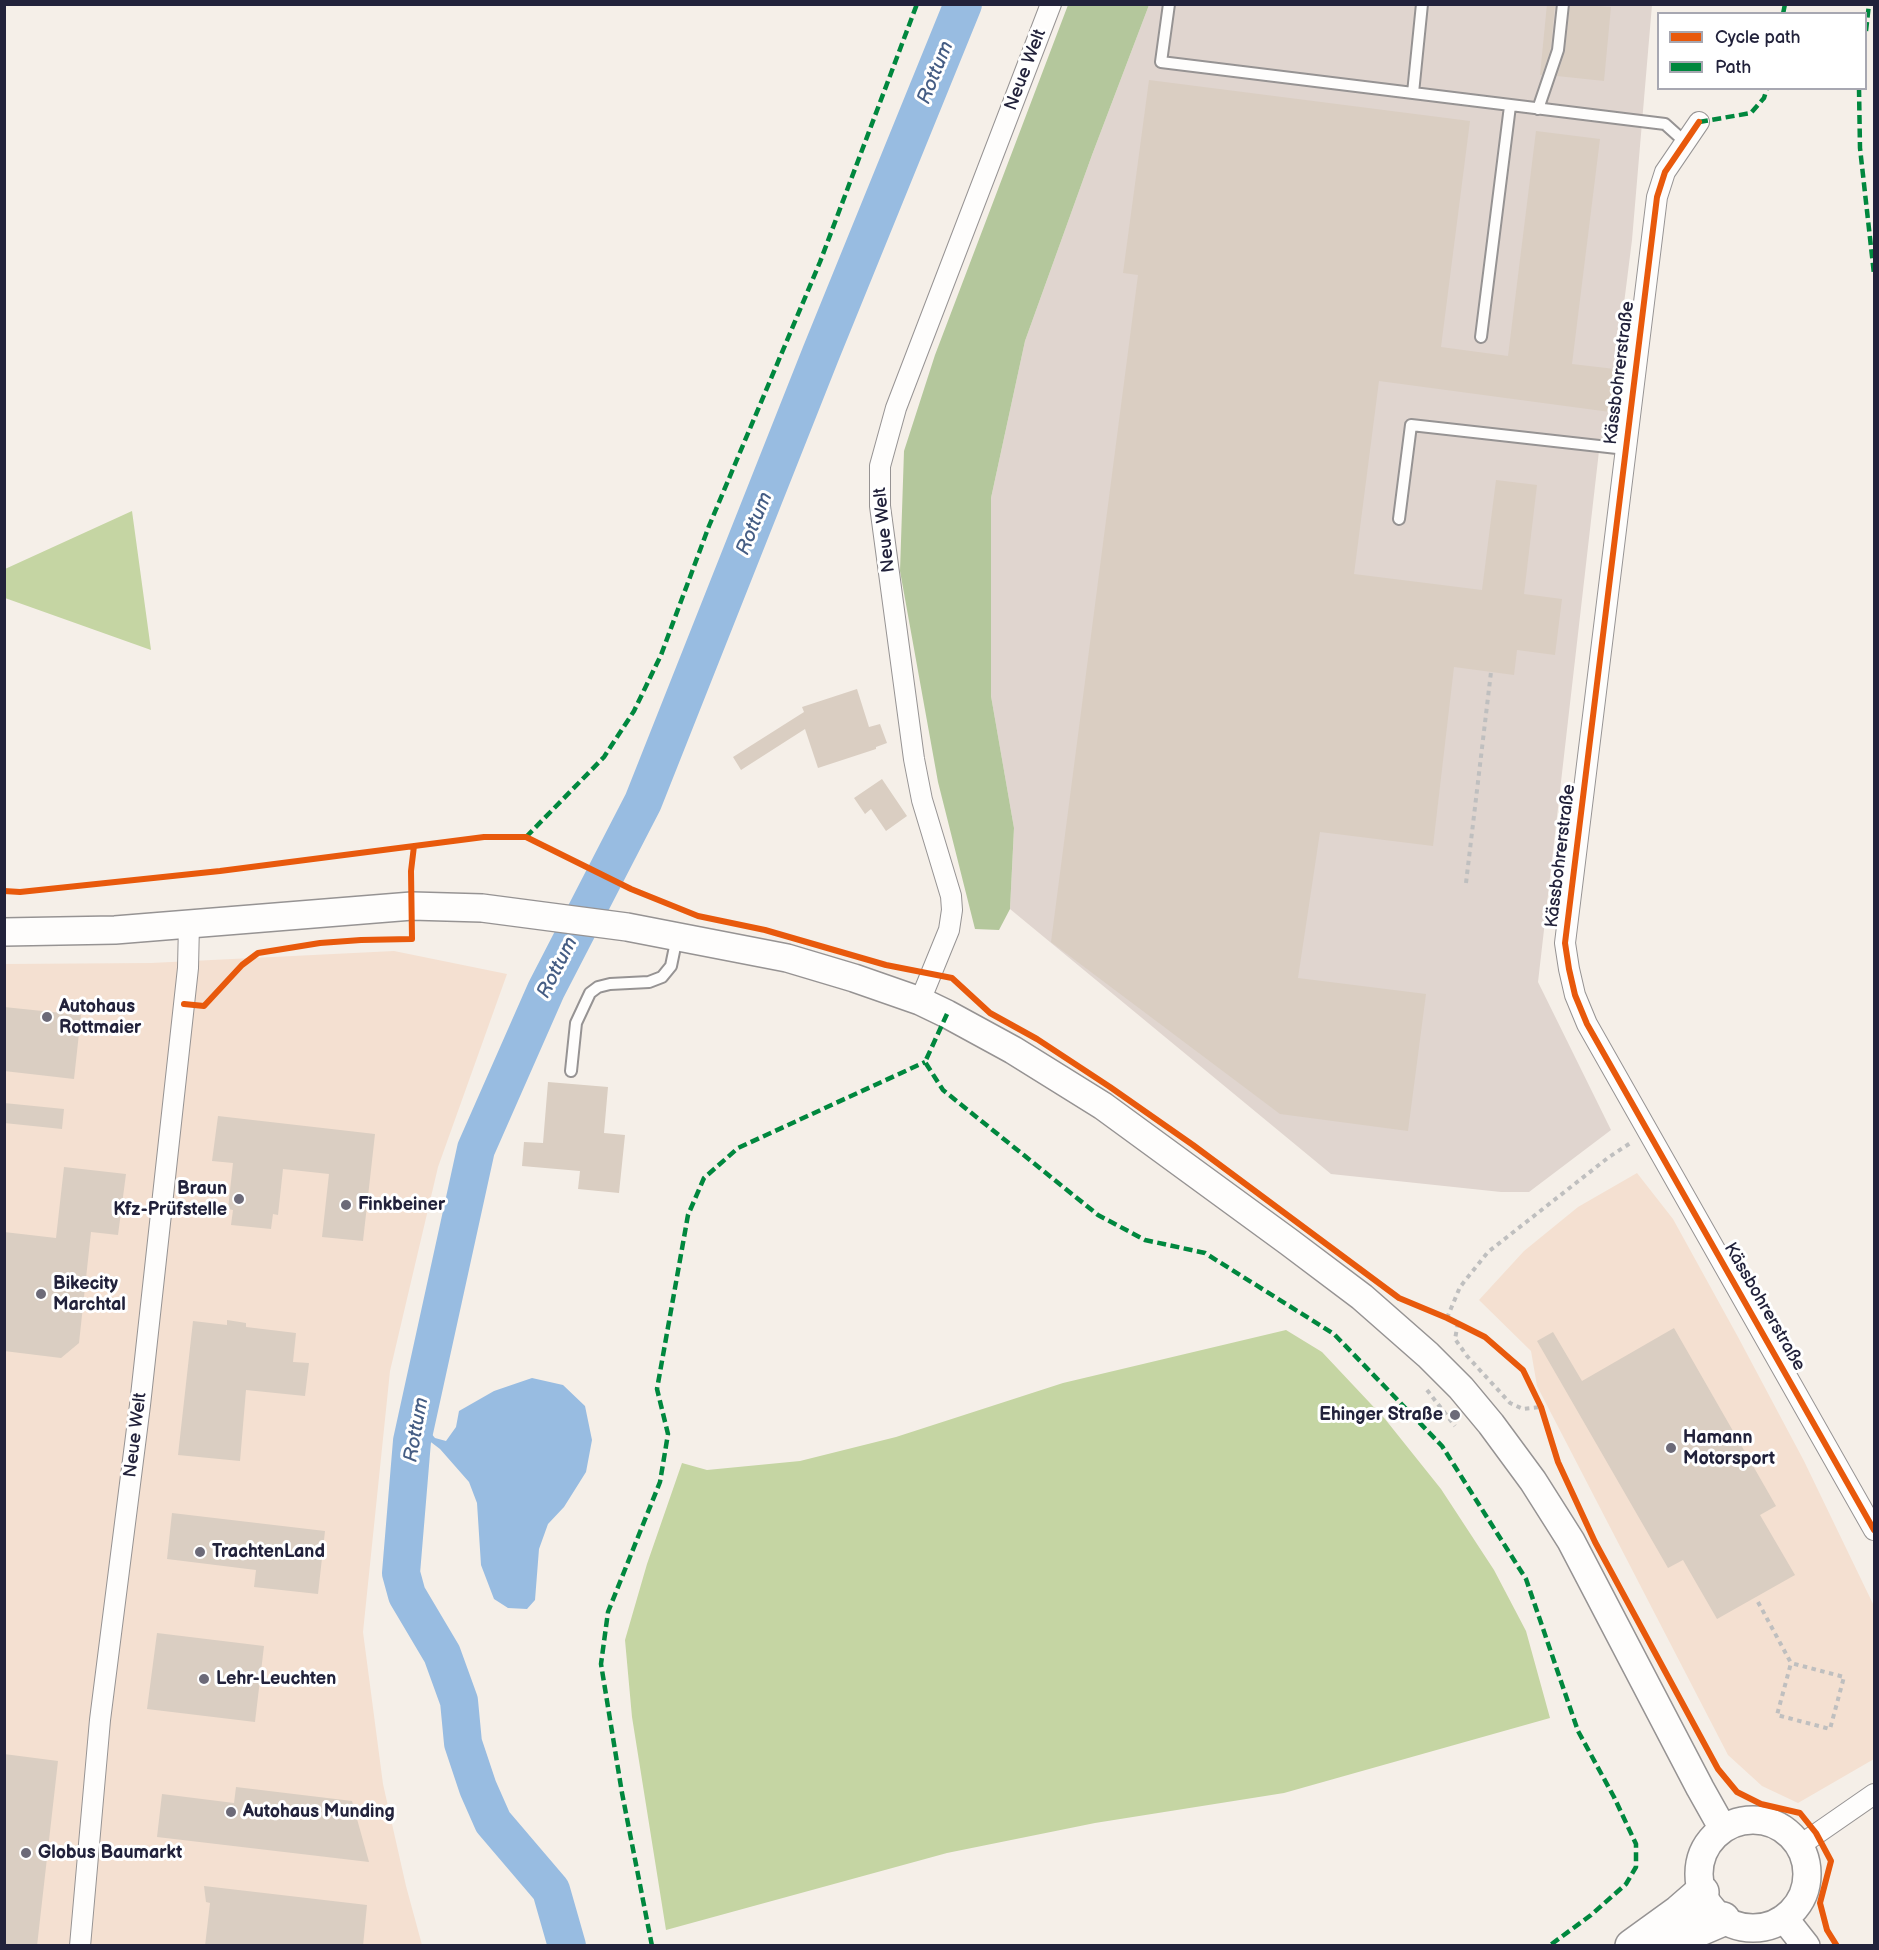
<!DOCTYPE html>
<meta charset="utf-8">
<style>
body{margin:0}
#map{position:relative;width:1879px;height:1950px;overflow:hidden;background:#f5efe8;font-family:"Balsamiq Sans",sans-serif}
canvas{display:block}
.frame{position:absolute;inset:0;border:6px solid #22223b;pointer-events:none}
.legend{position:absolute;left:1657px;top:12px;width:210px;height:78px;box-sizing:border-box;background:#fff;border:2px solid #a7a7b1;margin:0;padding:8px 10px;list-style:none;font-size:18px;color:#22223b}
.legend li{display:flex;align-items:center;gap:12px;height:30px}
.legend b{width:30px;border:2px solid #a7a7b1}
</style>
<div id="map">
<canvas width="1879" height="1950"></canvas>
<div class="frame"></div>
<ul class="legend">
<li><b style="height:8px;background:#e8590c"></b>Cycle path</li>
<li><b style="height:8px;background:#00873e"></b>Path</li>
</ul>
</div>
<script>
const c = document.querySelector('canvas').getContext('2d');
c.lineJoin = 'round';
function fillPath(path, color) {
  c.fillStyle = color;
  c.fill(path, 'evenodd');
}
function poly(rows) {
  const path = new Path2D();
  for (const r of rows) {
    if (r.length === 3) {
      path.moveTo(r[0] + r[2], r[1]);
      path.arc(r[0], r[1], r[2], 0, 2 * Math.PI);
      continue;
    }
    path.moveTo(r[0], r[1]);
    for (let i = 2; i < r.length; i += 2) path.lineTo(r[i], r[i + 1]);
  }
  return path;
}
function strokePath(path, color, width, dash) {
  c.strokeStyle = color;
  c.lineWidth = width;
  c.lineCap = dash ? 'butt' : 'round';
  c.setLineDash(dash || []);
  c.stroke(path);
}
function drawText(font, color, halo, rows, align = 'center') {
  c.font = font + ' "Balsamiq Sans",sans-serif';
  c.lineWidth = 6;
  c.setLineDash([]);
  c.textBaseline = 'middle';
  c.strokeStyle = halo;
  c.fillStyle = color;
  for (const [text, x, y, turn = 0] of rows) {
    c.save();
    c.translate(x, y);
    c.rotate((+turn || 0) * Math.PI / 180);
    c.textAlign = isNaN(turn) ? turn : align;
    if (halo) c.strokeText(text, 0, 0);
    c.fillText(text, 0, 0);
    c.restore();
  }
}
const built = poly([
 [394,951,507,974,438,1167,390,1371,363,1632,383,1784,406,1886,422,1945,5,1945,4,964,151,963],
 [1637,1173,1673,1219,1738,1337,1804,1461,1874,1606,1874,1759,1798,1803,1762,1786,1728,1755,1537,1386,1531,1351,1479,1300,1524,1251,1578,1207]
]);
const industrial = poly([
 [1149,5,1652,5,1632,240,1610,415,1599,451,1538,982,1611,1130,1529,1192,1501,1192,1331,1174,1010,909,1014,828,991,696,991,498,1025,341,1092,155]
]);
const green = poly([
 [132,511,151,650,5,598,5,569],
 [1286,1330,1322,1352,1385,1419,1441,1489,1494,1570,1526,1631,1550,1718,1284,1793,1095,1823,947,1853,666,1930,632,1717,625,1640,647,1564,682,1463,707,1470,800,1461,896,1437,1063,1383]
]);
const forest = poly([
 [1068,5,1149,5,1092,155,1025,341,991,498,991,696,1014,828,1010,909,999,930,975,929,938,782,900,571,904,451,935,355]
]);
const water = poly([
 [532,1378,563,1385,585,1406,592,1440,586,1472,564,1507,548,1524,539,1549,535,1600,527,1609,508,1608,494,1599,481,1565,477,1503,469,1482,440,1449,415,1430,417,1417,435,1438,446,1441,456,1427,459,1411,494,1391]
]);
const river = poly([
 [567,1946,551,1890,493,1822,478,1788,463,1743,459,1701,442,1654,407,1595,401,1573,412,1441,476,1149,546,990,643,802,821,353,963,4]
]);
const building = poly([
 [1547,4,1555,4,1551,48,1542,75,1540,75],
 [1570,4,1611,7,1604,81,1557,76,1565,51],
 [1149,80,1470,121,1441,347,1508,356,1536,131,1600,139,1572,364,1615,369,1610,412,1379,381,1354,574,1482,590,1496,480,1537,485,1524,594,1562,599,1555,655,1517,650,1514,675,1454,667,1433,846,1320,832,1298,978,1426,994,1408,1131,1280,1114,1051,942,1138,275,1123,273],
 [857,689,869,727,880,724,887,743,876,747,876,749,818,768,805,729,741,770,733,757,804,712,802,707],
 [882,779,907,816,886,831,871,809,865,814,854,798],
 [4,1007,81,1015,74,1079,4,1071],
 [548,1082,608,1087,604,1133,625,1135,619,1193,578,1189,580,1171,522,1166,524,1142,543,1143],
 [4,1103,64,1109,62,1129,4,1123],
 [218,1116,375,1134,363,1241,322,1237,329,1174,283,1169,278,1215,273,1214,271,1229,231,1225,233,1210,228,1209,233,1163,212,1161],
 [64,1167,126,1174,118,1235,91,1232,79,1343,61,1358,4,1351,4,1232,56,1238],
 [227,1320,246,1323,246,1327,296,1333,293,1362,309,1363,305,1396,246,1390,240,1461,178,1455,193,1321,227,1325],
 [1674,1328,1776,1506,1760,1515,1795,1575,1717,1619,1683,1560,1668,1568,1537,1341,1553,1332,1582,1381],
 [172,1513,325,1531,318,1594,254,1587,256,1570,167,1559],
 [157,1633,264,1646,255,1722,147,1709],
 [4,1754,58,1761,37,1946,4,1946],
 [236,1787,352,1801,369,1862,157,1837,162,1794,234,1803],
 [204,1886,367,1905,363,1946,205,1946,210,1903,206,1902]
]);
const path = poly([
 [1466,883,1491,672],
 [1447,1318,1460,1287,1488,1252,1609,1157,1632,1142],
 [1458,1323,1455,1339,1467,1356,1510,1403,1523,1409,1541,1407],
 [1427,1390,1455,1426],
 [1758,1602,1791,1663,1777,1715,1830,1729,1844,1677,1791,1663]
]);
const lane = poly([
 [1169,4,1161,62,1665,124,1685,142],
 [1413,93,1422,4],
 [1538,109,1558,50,1563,4],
 [1481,337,1510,106],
 [1399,519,1411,425,1626,449],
 [571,1071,576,1023,590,993,598,987,610,984,649,982,662,977,671,966,677,937]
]);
const street = poly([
 [1699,122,1665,172,1657,197,1565,943,1569,969,1575,995,1587,1024,1874,1530],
 [920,1001,949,930,952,910,951,896,922,800,914,759,880,506,880,466,896,408,1051,4],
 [1799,1846,1874,1794],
 [80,1946,100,1720,140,1405,188,968,189,924]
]);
const secondary = poly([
 [4,932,115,930,412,906,482,908,627,927,787,958,854,978,920,1001,947,1014,1013,1050,1103,1106,1289,1242,1362,1297,1428,1355,1461,1388,1491,1424,1533,1481,1571,1541,1700,1788,1723,1829],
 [1753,1874,54],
 [1784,1918,1806,1946]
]);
const highway = poly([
 [1632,1946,1679,1912,1702,1892],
 [1672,1946,1686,1935,1723,1919]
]);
const quiet = poly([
 [1783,14,1785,4],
 [1866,31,1869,4],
 [1859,88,1860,148,1874,274],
 [1699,122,1751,113,1764,98,1767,88],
 [526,837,604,757,634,711,661,655,709,526,820,262,917,4],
 [947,1014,925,1062,943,1090,1098,1215,1145,1240,1205,1253,1334,1334,1442,1446,1526,1579,1578,1731,1614,1797,1636,1844,1636,1867,1626,1884,1591,1915,1549,1946],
 [652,1946,622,1793,601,1664,608,1612,660,1482,668,1434,657,1389,688,1215,704,1178,738,1148,925,1062]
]);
const cycleway = poly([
 [1699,122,1665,172,1657,197,1565,943,1569,969,1575,995,1587,1024,1874,1530],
 [4,891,20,892,220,871,484,837,526,837,631,889,698,916,765,930,886,965,952,978,990,1013,1037,1039,1110,1087,1193,1145,1399,1298,1447,1318,1485,1337,1523,1370,1541,1407,1558,1462,1595,1542,1718,1769,1737,1792,1761,1804,1800,1813,1816,1833,1831,1861,1820,1903,1827,1930,1837,1946],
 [184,1004,204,1006,242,965,258,953,320,943,361,940,412,939,411,871,414,846]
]);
const markers = [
 [47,1017,6,"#6c6a78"],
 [239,1199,6,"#6c6a78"],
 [346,1205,6,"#6c6a78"],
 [41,1294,6,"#6c6a78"],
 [1455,1415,6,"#6c6a78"],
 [1671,1448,6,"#6c6a78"],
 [200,1552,6,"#6c6a78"],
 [204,1679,6,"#6c6a78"],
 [231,1812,6,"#6c6a78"],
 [26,1853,6,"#6c6a78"]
];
const streetNames = [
 ["Neue Welt",1026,70,-69],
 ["Kässbohrerstraße",1620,373,-83],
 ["Neue Welt",885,530,-96],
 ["Kässbohrerstraße",1561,856,-83],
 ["Kässbohrerstraße",1764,1307,60],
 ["Neue Welt",136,1435,-83]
];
const poiNames = [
 ["Autohaus",59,1007],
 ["Rottmaier",59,1028],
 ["Braun",227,1189,"right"],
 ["Kfz-Prüfstelle",227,1210,"right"],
 ["Finkbeiner",358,1205],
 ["Bikecity",53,1284],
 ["Marchtal",53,1305],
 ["Ehinger Straße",1443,1415,"right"],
 ["Hamann",1683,1438],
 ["Motorsport",1683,1459],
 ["TrachtenLand",212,1552],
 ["Lehr-Leuchten",216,1679],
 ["Autohaus Munding",243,1812],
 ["Globus Baumarkt",38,1853]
];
const waterNames = [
 ["Rottum",936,73,-68],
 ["Rottum",755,524,-68],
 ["Rottum",558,968,-63],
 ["Rottum",417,1430,-80]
];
fillPath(built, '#f4e0d1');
fillPath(industrial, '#e0d5cf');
fillPath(green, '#c5d5a3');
fillPath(forest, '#b4c79c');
fillPath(water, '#98bce1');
strokePath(river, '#98bce1', 38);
fillPath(building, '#dacec2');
strokePath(lane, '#969393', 14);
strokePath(street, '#969393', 22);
strokePath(secondary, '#969393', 30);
strokePath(highway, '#969393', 36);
strokePath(path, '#bfbfbf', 4, [4.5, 4.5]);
strokePath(lane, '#fefdfc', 10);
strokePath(street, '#fefdfc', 20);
strokePath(secondary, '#fefdfc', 27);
strokePath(highway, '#fefdfc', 33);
strokePath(quiet, '#00873e', 4.5, [9, 4.5]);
strokePath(cycleway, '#e8590c', 6);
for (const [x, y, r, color] of markers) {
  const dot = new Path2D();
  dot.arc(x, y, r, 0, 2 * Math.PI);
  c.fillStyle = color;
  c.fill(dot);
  strokePath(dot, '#fff', 2);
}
drawText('18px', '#22223b', '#fff', streetNames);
drawText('bold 18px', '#22223b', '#fff', poiNames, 'left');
drawText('italic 20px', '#455d84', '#fff', waterNames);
</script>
